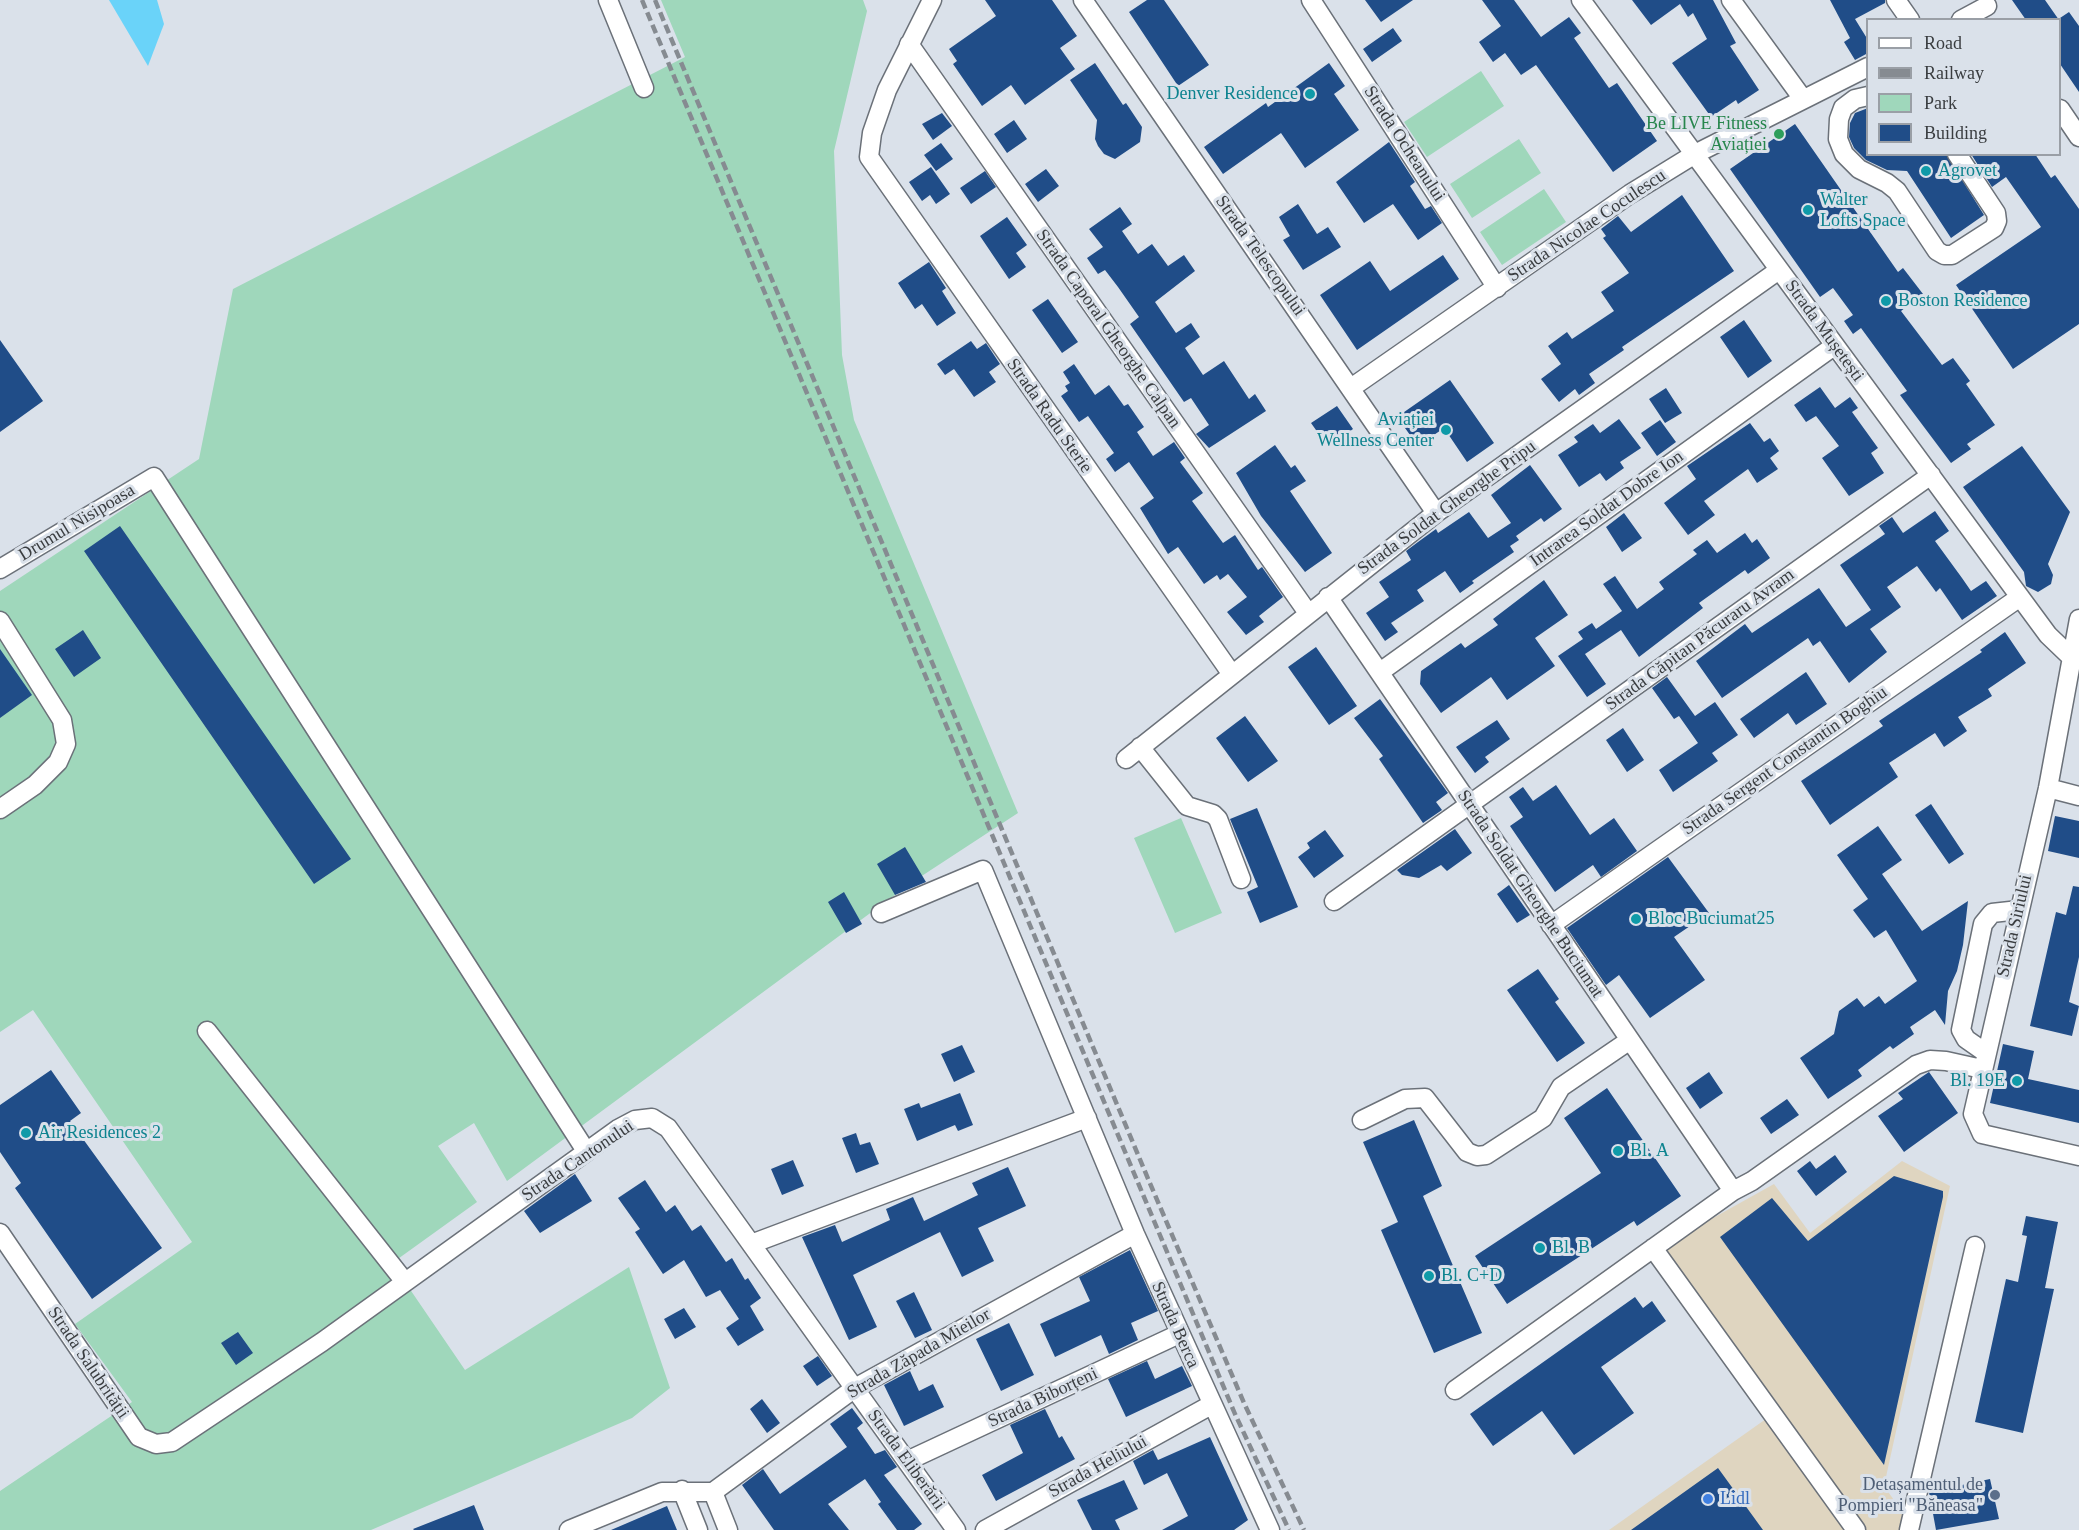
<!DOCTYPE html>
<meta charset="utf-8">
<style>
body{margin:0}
#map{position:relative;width:2079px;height:1530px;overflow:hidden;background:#dae1ea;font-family:Georgia,serif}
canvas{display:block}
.legend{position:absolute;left:1866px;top:18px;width:195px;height:138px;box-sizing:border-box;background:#dae1ea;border:2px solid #9a9fa6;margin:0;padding:8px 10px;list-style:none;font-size:18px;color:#3a3d40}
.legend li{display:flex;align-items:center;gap:12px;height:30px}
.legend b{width:30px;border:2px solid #9a9fa6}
</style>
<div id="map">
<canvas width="2079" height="1530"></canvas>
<ul class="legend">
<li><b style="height:8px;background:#fff"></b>Road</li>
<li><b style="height:8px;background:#868b91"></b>Railway</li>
<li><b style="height:16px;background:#9fd7bb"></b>Park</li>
<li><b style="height:16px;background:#204d88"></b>Building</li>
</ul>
</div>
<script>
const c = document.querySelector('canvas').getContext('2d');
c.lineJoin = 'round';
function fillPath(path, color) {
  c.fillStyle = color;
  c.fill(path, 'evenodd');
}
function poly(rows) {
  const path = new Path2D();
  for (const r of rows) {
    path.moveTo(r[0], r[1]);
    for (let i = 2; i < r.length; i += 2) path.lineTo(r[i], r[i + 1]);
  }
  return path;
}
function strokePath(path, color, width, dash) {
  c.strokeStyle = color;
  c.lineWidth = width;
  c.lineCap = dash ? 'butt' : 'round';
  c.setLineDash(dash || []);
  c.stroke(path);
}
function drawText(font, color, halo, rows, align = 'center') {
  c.font = font + ' Georgia,serif';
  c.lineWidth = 6;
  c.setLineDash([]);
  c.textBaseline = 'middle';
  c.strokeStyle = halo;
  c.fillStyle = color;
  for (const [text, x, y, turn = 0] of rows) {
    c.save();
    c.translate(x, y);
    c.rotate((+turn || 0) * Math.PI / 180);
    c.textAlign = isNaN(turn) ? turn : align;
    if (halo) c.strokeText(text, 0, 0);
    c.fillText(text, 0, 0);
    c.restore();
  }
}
const commercial = poly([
 [1902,1161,1950,1186,1884,1486,1915,1530,1609,1530,1780,1409,1661,1247,1774,1184,1810,1233]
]);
const green = poly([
 [661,0,863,0,867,11,834,151,842,355,854,420,1018,813,911,883,507,1181,474,1123,438,1146,477,1202,395,1261,405,1282,465,1370,629,1267,670,1388,632,1418,371,1530,0,1530,0,1491,132,1402,75,1324,192,1242,33,1010,0,1032,0,591,199,459,233,289,685,57],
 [1481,71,1504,106,1427,157,1404,122],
 [1519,139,1541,173,1472,218,1450,184],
 [1544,189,1566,222,1502,265,1480,232],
 [1181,818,1222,913,1175,933,1134,838]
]);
const water = poly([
 [109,0,157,0,164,24,148,66]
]);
const building = poly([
 [985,0,1052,0,1077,36,1060,48,1075,69,1025,105,1011,85,982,106,953,64,957,61,949,49,996,16],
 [1147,0,1164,0,1209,65,1178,86,1129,12],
 [1365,0,1413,0,1381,22],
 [1482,0,1514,0,1541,37,1569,17,1581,33,1574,38,1609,88,1617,83,1657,141,1613,172,1536,65,1521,75,1505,53,1493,62,1479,42,1501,26],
 [1632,0,1713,0,1736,43,1730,46,1759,90,1738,104,1736,100,1711,117,1672,63,1707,39,1693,13,1688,17,1680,4,1651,25],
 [1830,0,1885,0,1885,3,1855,19,1868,40,1868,53,1855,60,1844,42,1850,38],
 [2012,0,2045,0,2059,20,2026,20],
 [2069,12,2079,26,2079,92,2060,64,2060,18],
 [1393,28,1402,41,1372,62,1363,49],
 [1095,63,1123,105,1126,103,1142,127,1140,142,1115,159,1104,154,1098,146,1095,139,1097,120,1070,80],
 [1329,63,1345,86,1334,94,1359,130,1305,168,1281,133,1223,174,1204,147,1266,103,1268,107],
 [1868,108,1868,154,1946,154,1984,215,1951,238,1907,171,1887,170,1866,160,1854,148,1849,137,1850,123,1855,113],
 [942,113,952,126,933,140,922,124],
 [1014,120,1027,139,1007,153,994,134],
 [1795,124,1898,272,1903,268,1923,294,1901,311,1942,365,1953,358,1970,381,1966,384,1995,425,1967,444,1971,449,1951,463,1900,395,1907,391,1861,328,1853,334,1844,321,1853,315,1833,288,1820,297,1730,169],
 [1389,142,1415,182,1410,186,1425,209,1431,206,1442,223,1418,240,1393,204,1364,223,1336,182],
 [941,143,953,159,936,171,924,155],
 [1971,154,2035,154,2051,178,2055,175,2079,209,2079,324,2013,369,1956,285,2041,227,2006,177,1992,187],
 [931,167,950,194,936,204,930,195,922,201,909,182],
 [1046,169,1059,186,1038,202,1025,184],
 [985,171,996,187,971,204,960,188],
 [1682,195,1734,271,1622,347,1624,350,1589,374,1595,383,1579,395,1575,389,1559,402,1541,379,1561,364,1548,346,1567,332,1572,339,1614,311,1601,292,1629,273,1603,238,1606,236,1601,229,1618,216,1631,232],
 [1298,204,1317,234,1328,227,1341,247,1303,270,1283,240,1290,236,1279,217],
 [1120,207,1132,224,1122,231,1138,254,1152,244,1168,266,1184,255,1195,271,1155,302,1176,333,1191,323,1200,337,1185,348,1203,375,1224,361,1249,399,1255,394,1266,411,1209,448,1196,434,1209,425,1191,398,1184,402,1130,324,1139,317,1118,287,1105,270,1098,274,1087,258,1103,247,1089,229],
 [1007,217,1027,245,1016,253,1026,267,1009,279,980,236],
 [1443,255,1459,279,1357,350,1320,295,1370,261,1390,291],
 [929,262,946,288,942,291,956,313,937,326,922,304,915,309,898,283],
 [1048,299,1078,342,1062,353,1032,310],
 [1744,320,1772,361,1748,378,1720,337],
 [0,340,43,401,0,432],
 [971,341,977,349,986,343,1000,364,989,372,996,382,974,397,954,369,945,375,937,364],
 [1074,364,1095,395,1109,385,1124,406,1128,404,1144,427,1137,432,1153,456,1174,442,1185,458,1180,462,1203,493,1192,501,1223,543,1235,535,1258,570,1262,567,1283,597,1259,616,1264,622,1246,635,1227,612,1247,597,1228,574,1220,580,1217,575,1204,584,1178,547,1168,554,1140,508,1154,498,1129,462,1115,472,1106,459,1114,453,1088,416,1079,422,1061,396,1068,391,1065,386,1070,383,1063,372],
 [1450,380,1494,443,1467,462,1444,428,1418,446,1397,417],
 [1820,387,1835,408,1850,397,1858,408,1852,412,1878,448,1871,453,1884,473,1849,496,1822,458,1839,446,1816,416,1806,422,1794,405],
 [1666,388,1682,413,1665,423,1649,399],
 [1337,406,1353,429,1328,447,1311,423],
 [1619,419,1641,448,1620,462,1624,468,1606,481,1600,473,1579,487,1558,455,1578,442,1574,437,1593,424,1600,433],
 [1660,420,1676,442,1657,456,1641,433],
 [1750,423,1764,442,1770,438,1779,451,1770,458,1778,469,1757,483,1748,469,1704,501,1715,515,1688,535,1664,503,1696,479,1687,466],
 [1275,445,1291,468,1295,465,1306,481,1290,491,1332,553,1305,572,1261,516,1236,473],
 [2022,446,2070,512,2048,564,2053,575,2051,584,2038,592,2026,586,2024,572,1963,487],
 [1530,465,1562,509,1544,522,1541,518,1516,536,1519,540,1510,546,1514,552,1472,581,1474,583,1460,593,1445,571,1417,590,1424,601,1391,623,1398,632,1385,641,1366,613,1389,597,1379,582,1411,560,1406,551,1418,542,1436,529,1438,533,1469,512,1488,538,1511,523,1491,495],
 [1935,511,1949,531,1935,541,1962,578,1971,591,1986,581,1997,596,1962,620,1940,588,1936,592,1917,566,1887,587,1901,607,1870,629,1887,652,1849,683,1820,641,1813,646,1808,638,1722,698,1696,661,1745,624,1752,633,1819,588,1846,627,1871,610,1840,565,1885,534,1879,526,1892,517,1903,533],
 [1624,513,1642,538,1622,552,1606,527],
 [120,526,351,859,314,884,84,551],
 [1745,533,1752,543,1757,539,1770,558,1748,574,1745,570,1699,603,1703,608,1639,657,1621,630,1585,654,1606,684,1587,697,1558,656,1583,639,1578,632,1592,623,1596,629,1622,611,1603,584,1615,576,1637,609,1664,589,1659,582,1697,554,1693,550,1707,540,1717,553],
 [1544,580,1568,615,1535,638,1555,666,1507,700,1491,677,1441,713,1420,684,1421,671,1461,643,1465,648,1498,625,1493,619],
 [83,630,101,658,74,677,55,649],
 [2005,632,2026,663,1988,689,1992,696,1958,717,1967,731,1944,747,1935,733,1889,763,1898,777,1830,825,1801,781,1883,726,1879,721,1982,652,1980,650],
 [1316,647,1357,706,1329,725,1288,667],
 [0,649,32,695,0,718],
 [1806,672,1827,704,1796,725,1788,713,1754,738,1740,719],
 [1667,677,1695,716,1715,702,1738,735,1712,753,1718,761,1673,792,1659,770,1698,743,1679,716,1674,719,1652,688],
 [1380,699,1448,793,1436,802,1442,810,1423,823,1379,759,1383,756,1354,718],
 [1245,716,1278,761,1248,782,1216,738],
 [1497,720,1510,739,1485,757,1489,762,1475,773,1456,747],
 [1623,728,1644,760,1627,772,1606,740],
 [1556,785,1590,835,1614,818,1637,851,1601,877,1593,865,1555,892,1510,826,1523,817,1509,797,1523,787,1533,801],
 [1931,804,1964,854,1949,864,1915,815],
 [1257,808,1298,907,1260,923,1247,892,1258,887,1230,819],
 [2055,816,2079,821,2079,858,2048,851],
 [1878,826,1902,860,1882,874,1922,931,1968,901,1963,945,1957,971,1948,991,1945,1025,1935,1010,1910,1027,1914,1034,1893,1049,1890,1046,1858,1070,1862,1076,1828,1099,1800,1058,1834,1034,1839,1011,1857,998,1864,1007,1879,996,1885,1004,1917,981,1886,930,1874,938,1853,910,1868,899,1837,855],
 [1455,829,1472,853,1447,871,1441,865,1419,878,1402,875,1397,870],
 [1325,830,1344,856,1314,878,1298,857,1310,848,1307,843],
 [905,847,926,882,895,895,877,864],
 [1668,857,1709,913,1674,937,1705,980,1650,1018,1619,975,1606,985,1567,928],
 [1509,885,1530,915,1517,923,1497,894],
 [2073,886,2079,887,2079,957,2069,1002,2079,1006,2072,1036,2030,1026,2056,912,2066,915],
 [844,892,862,924,846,933,828,902],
 [1538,969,1559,999,1555,1002,1585,1043,1557,1062,1507,990],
 [2003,1044,2034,1051,2028,1079,2079,1090,2079,1123,1990,1103],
 [962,1045,975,1072,954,1082,941,1054],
 [51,1070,81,1113,70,1121,162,1248,92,1299,15,1188,21,1183,0,1152,0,1105],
 [1709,1072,1723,1093,1700,1109,1686,1088],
 [1929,1072,1958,1113,1904,1152,1878,1116,1903,1099,1898,1093],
 [1607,1088,1681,1196,1637,1226,1634,1221,1507,1304,1475,1256,1601,1173,1564,1118],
 [960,1093,973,1125,958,1131,955,1125,917,1141,904,1109,919,1103,921,1108],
 [1787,1099,1799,1115,1771,1134,1760,1118],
 [1414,1120,1442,1186,1423,1196,1482,1333,1434,1353,1381,1230,1398,1222,1363,1142],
 [856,1133,860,1145,870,1142,879,1164,856,1173,842,1138],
 [1835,1155,1847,1172,1816,1196,1797,1171,1810,1161,1816,1169],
 [793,1160,804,1186,782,1195,771,1169],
 [1008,1167,1026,1206,978,1228,994,1261,962,1277,940,1232,853,1275,877,1327,849,1340,802,1237,835,1225,842,1242,890,1220,886,1209,913,1197,924,1221,978,1195,972,1183],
 [575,1174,592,1201,540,1233,524,1211],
 [1894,1176,1943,1191,1943,1197,1884,1465,1720,1237,1772,1198,1808,1241],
 [645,1180,666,1212,675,1205,692,1231,701,1225,726,1262,732,1258,745,1280,748,1278,761,1298,750,1306,764,1330,738,1346,726,1328,739,1319,720,1290,706,1297,684,1260,663,1274,635,1232,640,1229,618,1198],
 [2026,1216,2058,1222,2045,1288,2054,1289,2023,1433,1975,1422,2006,1279,2018,1282,2027,1236,2022,1235],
 [1130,1250,1158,1311,1131,1323,1138,1340,1109,1354,1101,1335,1055,1357,1040,1324,1090,1301,1079,1277],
 [914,1292,932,1330,915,1338,896,1301],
 [1635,1297,1643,1308,1652,1301,1666,1321,1601,1367,1634,1413,1574,1455,1542,1411,1493,1446,1470,1414],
 [684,1308,696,1327,675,1339,664,1319],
 [1009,1323,1034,1375,1001,1391,976,1339],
 [238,1332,253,1353,236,1365,221,1343],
 [818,1356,832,1376,817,1386,803,1366],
 [1147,1361,1155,1379,1182,1366,1192,1386,1126,1417,1108,1379],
 [910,1371,919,1391,933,1384,944,1407,904,1426,884,1385],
 [762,1399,780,1423,767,1433,750,1409],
 [852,1408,863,1423,857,1428,875,1454,885,1450,897,1467,884,1475,922,1524,914,1530,897,1530,878,1504,881,1502,865,1479,828,1504,849,1530,774,1530,742,1485,763,1469,780,1494,847,1447,830,1424],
 [1045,1409,1059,1438,1062,1436,1075,1459,996,1501,982,1475,1023,1453,1010,1425],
 [1210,1437,1248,1520,1234,1530,1162,1530,1188,1516,1167,1473,1144,1485,1133,1461,1153,1450,1158,1460],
 [1718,1468,1763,1530,1631,1530],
 [1990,1479,1999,1519,1936,1530,1929,1492],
 [1124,1480,1138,1509,1115,1520,1120,1530,1092,1530,1077,1500],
 [474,1505,484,1530,414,1530,413,1529],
 [667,1506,677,1530,611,1530]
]);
const minor = poly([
 [608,0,644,88],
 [932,0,887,90,872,133,869,157,1231,673],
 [1083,0,1436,513],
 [1311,0,1497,288],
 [1581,0,2020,597,2048,635,2072,658],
 [1731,0,1803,99],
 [1896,0,1910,20],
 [1961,20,1987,6],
 [909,44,1308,613],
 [1868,96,1855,99,1843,108,1839,119,1838,139,1844,154,1859,169,1887,183,1897,191,1937,251,1944,255,1952,255,1994,228,1997,221,1996,213,1957,154],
 [2060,109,2079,137],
 [1351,388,1630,194,1695,154,1868,67],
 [0,569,154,477,586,1151],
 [1328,597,1733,1191],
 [2079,619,2048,788,1973,1114,1982,1134,2079,1156],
 [0,621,62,720,66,744,58,762,35,785,0,809],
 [1380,672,1834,346],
 [1140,747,1187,806,1213,814,1218,819,1241,879],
 [1126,759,1436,513,1779,270],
 [2048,788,2079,796],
 [1334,901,1931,475],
 [881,913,983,870,1135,1234,1270,1530],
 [1551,925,2020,597],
 [207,1031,405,1282],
 [1986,1053,1966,1039,1961,1030,1983,924,1992,913,2019,910],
 [1362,1120,1405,1099,1425,1098,1467,1152,1477,1156,1486,1155,1543,1118,1561,1087,1630,1040],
 [0,1233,139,1437,156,1444,172,1442,322,1342,618,1129,635,1120,652,1118,668,1128,956,1530],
 [751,1244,1087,1118],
 [1653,1248,1856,1530],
 [1455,1390,1733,1191,1752,1181,1916,1065,1930,1060,1946,1061,1982,1069],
 [907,1461,1179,1334],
 [682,1490,698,1530],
 [713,1492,855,1388,1135,1234],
 [713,1492,728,1530],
 [569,1530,662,1492,713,1492],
 [985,1530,1211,1405],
 [1909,1530,1975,1246]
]);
const rail = poly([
 [642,0,1235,1414,1289,1530],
 [655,0,1149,1181,1244,1403,1304,1530]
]);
const markers = [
 [1310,94,6,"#0f9aa8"],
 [1779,134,6,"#2e9e5b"],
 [1926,171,6,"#0f9aa8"],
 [1808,210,6,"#0f9aa8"],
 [1886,301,6,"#0f9aa8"],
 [1446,430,6,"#0f9aa8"],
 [1636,919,6,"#0f9aa8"],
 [2017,1081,6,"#0f9aa8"],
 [26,1133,6,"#0f9aa8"],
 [1618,1151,6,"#0f9aa8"],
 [1540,1248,6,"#0f9aa8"],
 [1429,1276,6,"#0f9aa8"],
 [1995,1495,6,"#5c6f8a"],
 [1708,1499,6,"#3f7fe0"]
];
const cultureNames = [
 ["Denver Residence",1298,94,"right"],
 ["Agrovet",1938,171],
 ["Walter",1820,200],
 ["Lofts Space",1820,221],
 ["Boston Residence",1898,301],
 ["Aviației",1434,420,"right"],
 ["Wellness Center",1434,441,"right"],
 ["Bloc Buciumat25",1648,919],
 ["Bl. 19E",2005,1081,"right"],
 ["Air Residences 2",38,1133],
 ["Bl. A",1630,1151],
 ["Bl. B",1552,1248],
 ["Bl. C+D",1441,1276]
];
const leisureNames = [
 ["Be LIVE Fitness",1767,124],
 ["Aviației",1767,145]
];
const streetNames = [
 ["Strada Ocheanului",1404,144,57],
 ["Strada Nicolae Coculescu",1587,226,-34],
 ["Strada Telescopului",1260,256,55],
 ["Strada Caporal Gheorghe Calpan",1108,329,55],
 ["Strada Mușetești",1824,331,54],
 ["Strada Radu Sterie",1049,416,55],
 ["Strada Soldat Gheorghe Pripu",1447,508,-36],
 ["Intrarea Soldat Dobre Ion",1607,509,-36],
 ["Drumul Nisipoasa",77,523,-31],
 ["Strada Căpitan Păcuraru Avram",1700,640,-36],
 ["Strada Sergent Constantin Boghiu",1785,761,-35],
 ["Strada Soldat Gheorghe Buciumat",1530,894,56],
 ["Strada Siriului",2015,926,-77],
 ["Strada Cantonului",578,1161,-34],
 ["Strada Berca",1175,1325,66],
 ["Strada Zăpada Mieilor",919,1354,-30],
 ["Strada Salubrității",88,1363,56],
 ["Strada Biborțeni",1043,1398,-25],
 ["Strada Eliberării",906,1460,54],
 ["Strada Heliului",1098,1467,-29]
];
const serviceNames = [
 ["Detașamentul de",1983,1485],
 ["Pompieri \"Băneasa\"",1983,1506]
];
const shopNames = [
 ["Lidl",1720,1499]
];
fillPath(commercial, '#dfd5c0');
fillPath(green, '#9fd7bb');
fillPath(water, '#6ad3f9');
fillPath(building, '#204d88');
strokePath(minor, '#6b7179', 21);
strokePath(minor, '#fff', 18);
strokePath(rail, '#868b91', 4.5, [9, 4.5]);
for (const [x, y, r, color] of markers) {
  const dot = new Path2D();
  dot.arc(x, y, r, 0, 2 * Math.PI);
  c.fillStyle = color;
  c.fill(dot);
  strokePath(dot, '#dae1ea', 2);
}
drawText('18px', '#0d838f', '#dae1ea', cultureNames, 'left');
drawText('18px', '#27864d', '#dae1ea', leisureNames, 'right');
drawText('18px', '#3a3d40', '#dae1ea', streetNames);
drawText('18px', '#4e5e75', '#dae1ea', serviceNames, 'right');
drawText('18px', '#366cbe', '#dae1ea', shopNames, 'left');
</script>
